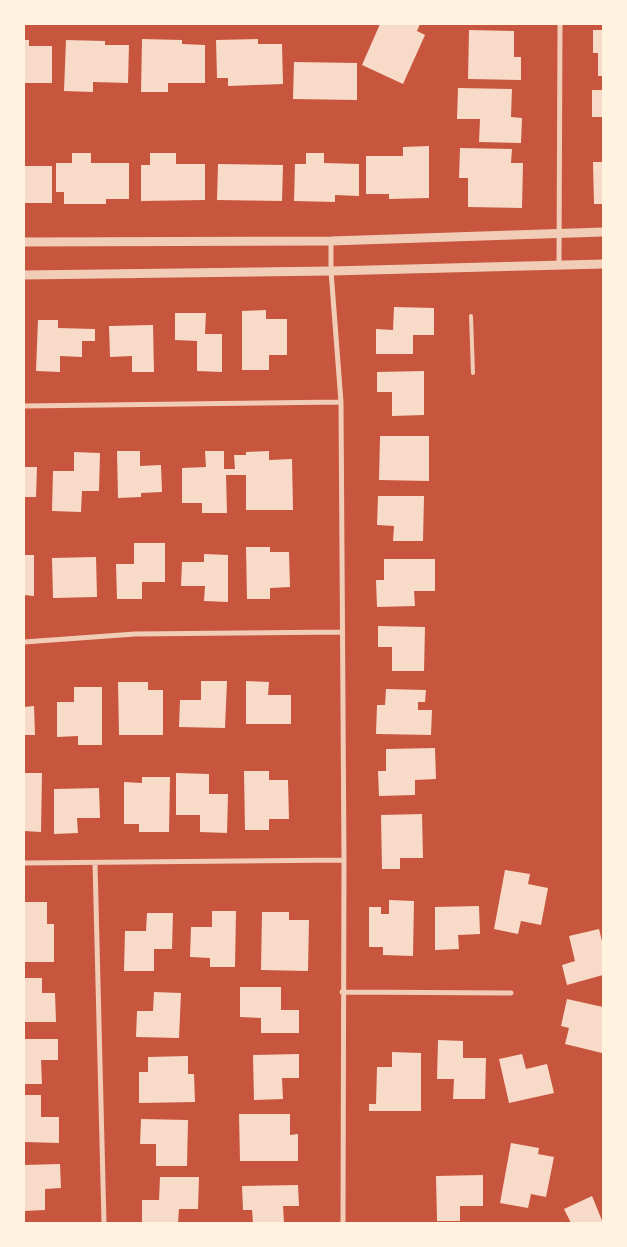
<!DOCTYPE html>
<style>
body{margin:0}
#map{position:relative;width:627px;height:1247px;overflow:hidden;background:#c8553d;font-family:"Asap Condensed",sans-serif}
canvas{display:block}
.frame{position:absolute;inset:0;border:25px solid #fff3e0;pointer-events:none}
</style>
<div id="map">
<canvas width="627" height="1247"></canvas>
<div class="frame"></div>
</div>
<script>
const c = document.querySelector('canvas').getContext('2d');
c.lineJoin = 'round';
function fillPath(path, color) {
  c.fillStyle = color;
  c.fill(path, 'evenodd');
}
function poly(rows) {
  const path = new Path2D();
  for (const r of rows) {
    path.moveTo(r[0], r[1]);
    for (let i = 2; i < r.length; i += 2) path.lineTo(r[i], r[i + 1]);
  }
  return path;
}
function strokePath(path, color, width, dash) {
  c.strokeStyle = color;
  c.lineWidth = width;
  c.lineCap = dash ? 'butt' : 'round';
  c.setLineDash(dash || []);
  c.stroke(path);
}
const building = poly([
 [380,24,420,24,417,31,425,35,403,84,362,65],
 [469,30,514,31,514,57,521,57,521,80,468,79],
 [593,30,603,30,603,76,598,76,598,53,593,53],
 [142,39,182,40,182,44,205,45,205,83,168,83,168,92,141,92],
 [258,39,258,44,282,44,283,84,228,86,228,78,217,78,216,40],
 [24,40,29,40,29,46,52,46,52,83,24,83],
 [66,40,105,41,105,45,129,45,128,83,93,82,93,92,64,91],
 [294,62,357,63,357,100,293,99],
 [458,88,512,89,511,117,522,118,521,143,479,142,480,119,457,119],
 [592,90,603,90,603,117,592,117],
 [429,146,429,198,389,199,389,194,366,194,366,156,403,156,403,147],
 [460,148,512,149,511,163,523,163,522,208,468,207,468,178,459,178],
 [72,153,91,153,91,163,129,163,129,199,106,199,106,204,64,204,64,192,56,192,56,163,72,163],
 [150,153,176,153,176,164,205,164,205,200,141,201,141,165,150,165],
 [306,153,324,153,324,163,359,164,359,196,335,195,335,202,294,201,295,164,306,164],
 [593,162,603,162,603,204,594,204],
 [218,164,283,165,282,201,217,200],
 [24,166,52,166,52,203,24,203],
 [394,307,434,308,434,335,413,335,413,354,376,354,376,329,393,330],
 [266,310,266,319,287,319,287,355,269,355,269,370,242,370,242,311],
 [175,313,206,313,205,334,222,334,222,372,197,371,197,341,175,340],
 [38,320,58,320,58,328,95,329,95,341,82,341,82,357,60,356,60,372,36,371],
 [153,325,154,372,132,372,132,356,110,357,109,326],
 [424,371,424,415,392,416,392,392,377,392,377,372],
 [380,436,429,436,429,481,379,480],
 [117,451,140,451,140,466,161,465,162,492,141,493,141,497,118,498],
 [205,451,224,451,224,469,235,469,234,455,246,455,246,452,269,451,269,460,292,459,293,510,246,510,246,475,226,475,227,513,202,513,202,503,182,503,182,468,206,467],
 [74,452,100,453,99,491,82,491,81,512,52,511,53,471,74,471],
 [24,467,37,467,36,497,24,497],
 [378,496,424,496,423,541,393,541,394,526,377,525],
 [134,543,165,543,165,582,142,582,142,599,117,599,116,564,134,564],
 [246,547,270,547,270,552,289,552,290,587,270,588,270,599,247,599],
 [204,554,228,555,228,602,204,601,205,586,181,586,182,562,204,562],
 [24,555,34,555,34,596,24,595],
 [96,557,97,597,53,598,52,558],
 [384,559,435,559,435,591,414,591,415,606,377,607,376,580,384,580],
 [378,626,425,627,424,671,392,671,392,647,378,647],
 [201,681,227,681,225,728,179,727,180,700,201,700],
 [246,681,269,682,268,695,291,695,291,724,246,724],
 [118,682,148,682,148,690,163,690,163,735,119,735],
 [74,687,102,687,102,745,78,745,78,736,57,737,57,702,74,702],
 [386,689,426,690,425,702,418,702,418,710,432,710,431,735,376,734,377,705,385,705],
 [34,706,35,735,24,735,24,707],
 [435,748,436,779,415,780,415,795,379,796,378,771,386,771,386,749],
 [244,771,269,771,269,780,288,780,289,819,269,819,269,830,245,830],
 [24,773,42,773,41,832,24,831],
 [176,773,209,774,209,794,228,794,227,833,200,832,200,815,176,815],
 [142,777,170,777,169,832,139,832,139,824,124,824,124,782,142,783],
 [99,788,100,818,77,818,78,833,54,834,54,789],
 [422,814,423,858,400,858,400,869,382,869,381,815],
 [505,870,530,874,528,884,548,888,541,925,521,921,518,934,494,929],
 [389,900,414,901,413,956,383,955,383,947,369,947,369,907,381,907,381,914,389,914],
 [24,902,47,902,47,924,54,924,54,962,24,962],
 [479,906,480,934,458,935,459,949,435,950,435,907],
 [212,911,236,911,235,967,210,967,210,958,190,957,191,927,212,927],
 [262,912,289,912,289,920,309,920,308,971,261,970],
 [147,913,173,913,172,949,154,949,154,971,124,971,125,931,146,931],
 [599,929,603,945,603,975,567,985,562,965,575,961,569,936],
 [24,978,42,978,42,993,55,993,56,1022,24,1022],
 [240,987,281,987,281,1010,299,1010,299,1033,261,1033,261,1018,240,1017],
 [154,992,181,993,179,1038,136,1037,137,1011,153,1011],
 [567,999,603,1007,602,1053,565,1044,569,1028,561,1026],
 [24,1039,58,1039,58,1060,41,1060,42,1084,24,1084],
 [438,1040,463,1041,463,1058,486,1058,485,1099,453,1099,454,1079,437,1079],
 [392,1052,421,1053,421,1111,369,1111,369,1104,376,1104,377,1067,392,1067],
 [299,1054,299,1078,282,1078,283,1099,254,1100,253,1055],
 [522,1054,526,1069,547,1064,554,1093,509,1103,499,1059],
 [188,1056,188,1074,194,1074,195,1102,139,1103,139,1072,148,1072,148,1057],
 [24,1095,41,1095,41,1117,59,1117,59,1143,24,1142],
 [239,1114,290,1114,290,1135,298,1134,298,1161,240,1161],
 [141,1119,188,1120,187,1166,156,1166,156,1144,140,1144],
 [511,1143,539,1148,538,1154,554,1157,546,1197,531,1194,528,1208,500,1203],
 [60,1164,61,1188,45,1189,45,1210,24,1211,24,1165],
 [483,1175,483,1206,460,1206,460,1221,437,1221,436,1176],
 [160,1177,199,1177,198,1209,179,1209,178,1223,142,1223,142,1200,159,1200],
 [298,1185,299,1206,283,1206,284,1223,253,1223,252,1210,243,1210,242,1186],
 [592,1196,603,1223,571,1223,564,1209]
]);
const service = poly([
 [471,316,473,373]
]);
const minor = poly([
 [331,241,331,271,341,402,344,860,343,1223],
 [559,264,560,24],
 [24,406,341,402],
 [24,642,135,634,342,632],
 [24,863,344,860],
 [95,863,104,1223],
 [342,992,511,993]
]);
const tertiary = poly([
 [24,242,331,241,603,232],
 [24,275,331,271,603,264]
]);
fillPath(building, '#f7dbc8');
strokePath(service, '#f1ccb7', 4);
strokePath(minor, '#f1ccb7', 5);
strokePath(tertiary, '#f1ccb7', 9);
</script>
